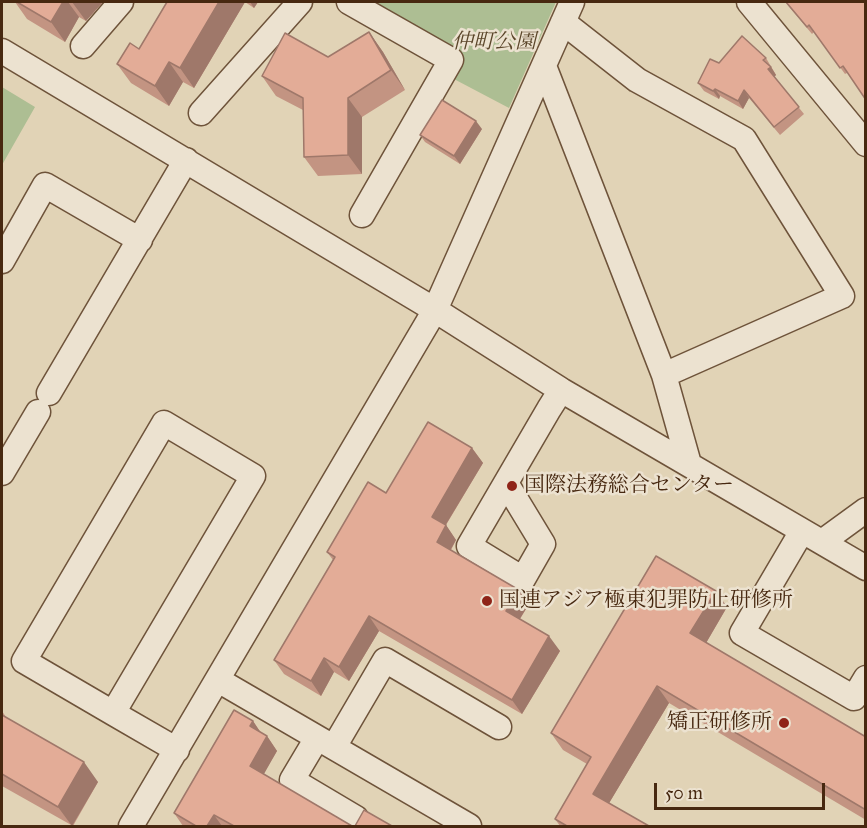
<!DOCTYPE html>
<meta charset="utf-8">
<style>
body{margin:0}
#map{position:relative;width:867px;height:828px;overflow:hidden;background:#e1d3b6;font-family:"IM FELL Great Primer",serif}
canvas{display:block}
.frame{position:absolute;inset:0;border:3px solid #472810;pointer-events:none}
.scale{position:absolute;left:654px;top:783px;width:171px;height:27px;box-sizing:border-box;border:3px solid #472810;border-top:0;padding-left:8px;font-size:18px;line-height:21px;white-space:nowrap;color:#472810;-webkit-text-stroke:4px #ece2d0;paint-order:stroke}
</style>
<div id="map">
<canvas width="867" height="828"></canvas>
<div class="frame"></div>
<div class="scale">50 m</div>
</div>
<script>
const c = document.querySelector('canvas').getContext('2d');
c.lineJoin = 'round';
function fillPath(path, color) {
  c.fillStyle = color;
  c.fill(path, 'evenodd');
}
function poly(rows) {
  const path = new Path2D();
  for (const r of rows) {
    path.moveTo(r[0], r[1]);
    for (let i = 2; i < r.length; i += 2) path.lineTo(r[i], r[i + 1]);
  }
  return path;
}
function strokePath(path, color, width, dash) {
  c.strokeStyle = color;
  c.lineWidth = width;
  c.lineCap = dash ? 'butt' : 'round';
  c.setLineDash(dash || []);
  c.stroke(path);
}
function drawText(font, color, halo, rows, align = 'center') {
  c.font = font + ' "IM FELL Great Primer","Noto Serif JP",serif';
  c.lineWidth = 5;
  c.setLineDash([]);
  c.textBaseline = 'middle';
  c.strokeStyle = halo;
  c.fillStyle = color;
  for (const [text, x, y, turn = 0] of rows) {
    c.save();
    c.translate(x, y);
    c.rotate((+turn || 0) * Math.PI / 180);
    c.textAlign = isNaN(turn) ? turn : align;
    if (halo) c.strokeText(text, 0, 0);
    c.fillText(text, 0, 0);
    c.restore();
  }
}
const green = poly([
 [374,2,556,2,509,108,452,78,452,50],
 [2,87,35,107,2,165]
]);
const minor = poly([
 [349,2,451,60,362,215],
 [749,2,866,144],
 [563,22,637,80,744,139,842,296,664,375],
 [83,46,121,2],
 [2,51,435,310,561,390,866,568],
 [544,66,664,375,689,464],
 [201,113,300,2],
 [2,261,45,185,140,240],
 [49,393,186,160],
 [2,473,38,412],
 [506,483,543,544,523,579,469,546,549,409,561,390],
 [802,531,742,633,854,698,866,678],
 [822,542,866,510],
 [218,680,469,826],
 [113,713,253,476,164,423,24,661,113,713,177,750],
 [317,738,292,780,356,818],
 [334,747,385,660,499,727],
 [131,826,435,310,572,2]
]);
const wall = poly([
 [15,2,103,2,86,21,79,17,65,42,27,19],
 [167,2,258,2,254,8,245,2,194,88,183,82,169,106,131,83,117,64,139,49],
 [785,2,866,2,847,73,845,74,814,32,812,34],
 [369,32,383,52,405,90,362,117,362,174,318,176,304,157,303,110,276,96,262,76,328,57],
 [766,58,776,75,774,77,804,114,780,135,749,98,743,109,720,96,719,99,704,91,698,83,719,63],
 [482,129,460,164,425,142,420,135],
 [472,448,483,463,446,525,456,540,451,550,519,590,529,604,520,619,560,651,522,714,379,631,349,681,334,672,321,696,284,674,274,660,333,560,327,552,386,493],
 [716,591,727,607,706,643,866,737,866,820,669,703,609,803,649,826,560,826,555,819,587,764,563,750,551,733],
 [2,711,6,717,98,782,73,826,2,786],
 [253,721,261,733,267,736,277,751,263,774,352,826,183,826,174,813]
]);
const shadedWall = poly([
 [63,2,68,2,79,17,65,42,51,22],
 [72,2,103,2,86,21],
 [219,2,245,2,194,88,180,68],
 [250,2,258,2,254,8],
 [369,32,383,52,405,90,391,70],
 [169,62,183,82,169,106,155,86],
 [771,67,776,75,774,77,768,69],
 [715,89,720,96,719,99,713,91],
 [744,90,749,98,743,109,738,101],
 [348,98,362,117,362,174,348,155],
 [476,121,482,129,460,164,454,156],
 [472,448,483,463,442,531,432,517],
 [446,525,456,540,447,556,437,542],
 [519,590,529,604,516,625,506,611],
 [716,591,727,607,702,650,690,633],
 [369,616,379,631,349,681,339,667],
 [549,636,560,651,522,714,512,700],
 [324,658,334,672,321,696,311,681],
 [657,686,669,703,605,810,593,794],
 [253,721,263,736,250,726],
 [267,736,277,751,260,781,250,766],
 [84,762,98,782,72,826,58,807],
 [214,815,222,826,207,826]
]);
const building = poly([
 [17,2,63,2,51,22,17,2],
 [167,2,219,2,180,68,169,62,155,86,117,64,130,43,139,49,167,2],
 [786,2,866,2,866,100,843,66,840,68,809,25,807,27,786,2],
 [369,32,391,70,348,98,348,155,304,157,303,98,262,76,285,33,328,57,369,32],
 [742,36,766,58,763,60,771,67,768,69,799,107,774,127,744,90,738,101,715,89,713,91,698,83,710,59,719,63,742,36],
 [442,100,476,121,454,156,420,135,442,100],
 [428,422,472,448,432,517,446,525,437,542,519,590,506,611,549,636,512,700,369,616,339,667,324,658,311,681,274,660,335,557,327,552,368,482,386,493,428,422],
 [656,556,716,591,690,633,866,737,866,810,657,686,593,794,649,826,567,826,555,819,591,757,551,733,656,556],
 [234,710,253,721,250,726,267,736,250,766,352,826,234,826,214,815,207,826,196,826,174,813,234,710],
 [2,715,84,762,58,807,2,774,2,715],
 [364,810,392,826,355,826,364,810]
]);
const markers = [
 [512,486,6,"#8f2418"],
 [487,601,6,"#8f2418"],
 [784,723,6,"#8f2418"]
];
const parkNames = [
 ["仲町公園",494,43]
];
const poiNames = [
 ["国際法務総合センター",524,486],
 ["国連アジア極東犯罪防止研修所",499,601],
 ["矯正研修所",772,723,"right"]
];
fillPath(green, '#adbe93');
strokePath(minor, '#6e533a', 27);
strokePath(minor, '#ece2d0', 24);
fillPath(wall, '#c39482');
fillPath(shadedWall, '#9f786a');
fillPath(building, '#e3ac97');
strokePath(building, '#9f786a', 1.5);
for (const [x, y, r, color] of markers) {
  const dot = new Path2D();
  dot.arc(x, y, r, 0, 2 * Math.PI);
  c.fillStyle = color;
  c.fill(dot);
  strokePath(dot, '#ece2d0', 2);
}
drawText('italic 21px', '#5b462a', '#ece2d0', parkNames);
drawText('21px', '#472810', '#ece2d0', poiNames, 'left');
</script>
